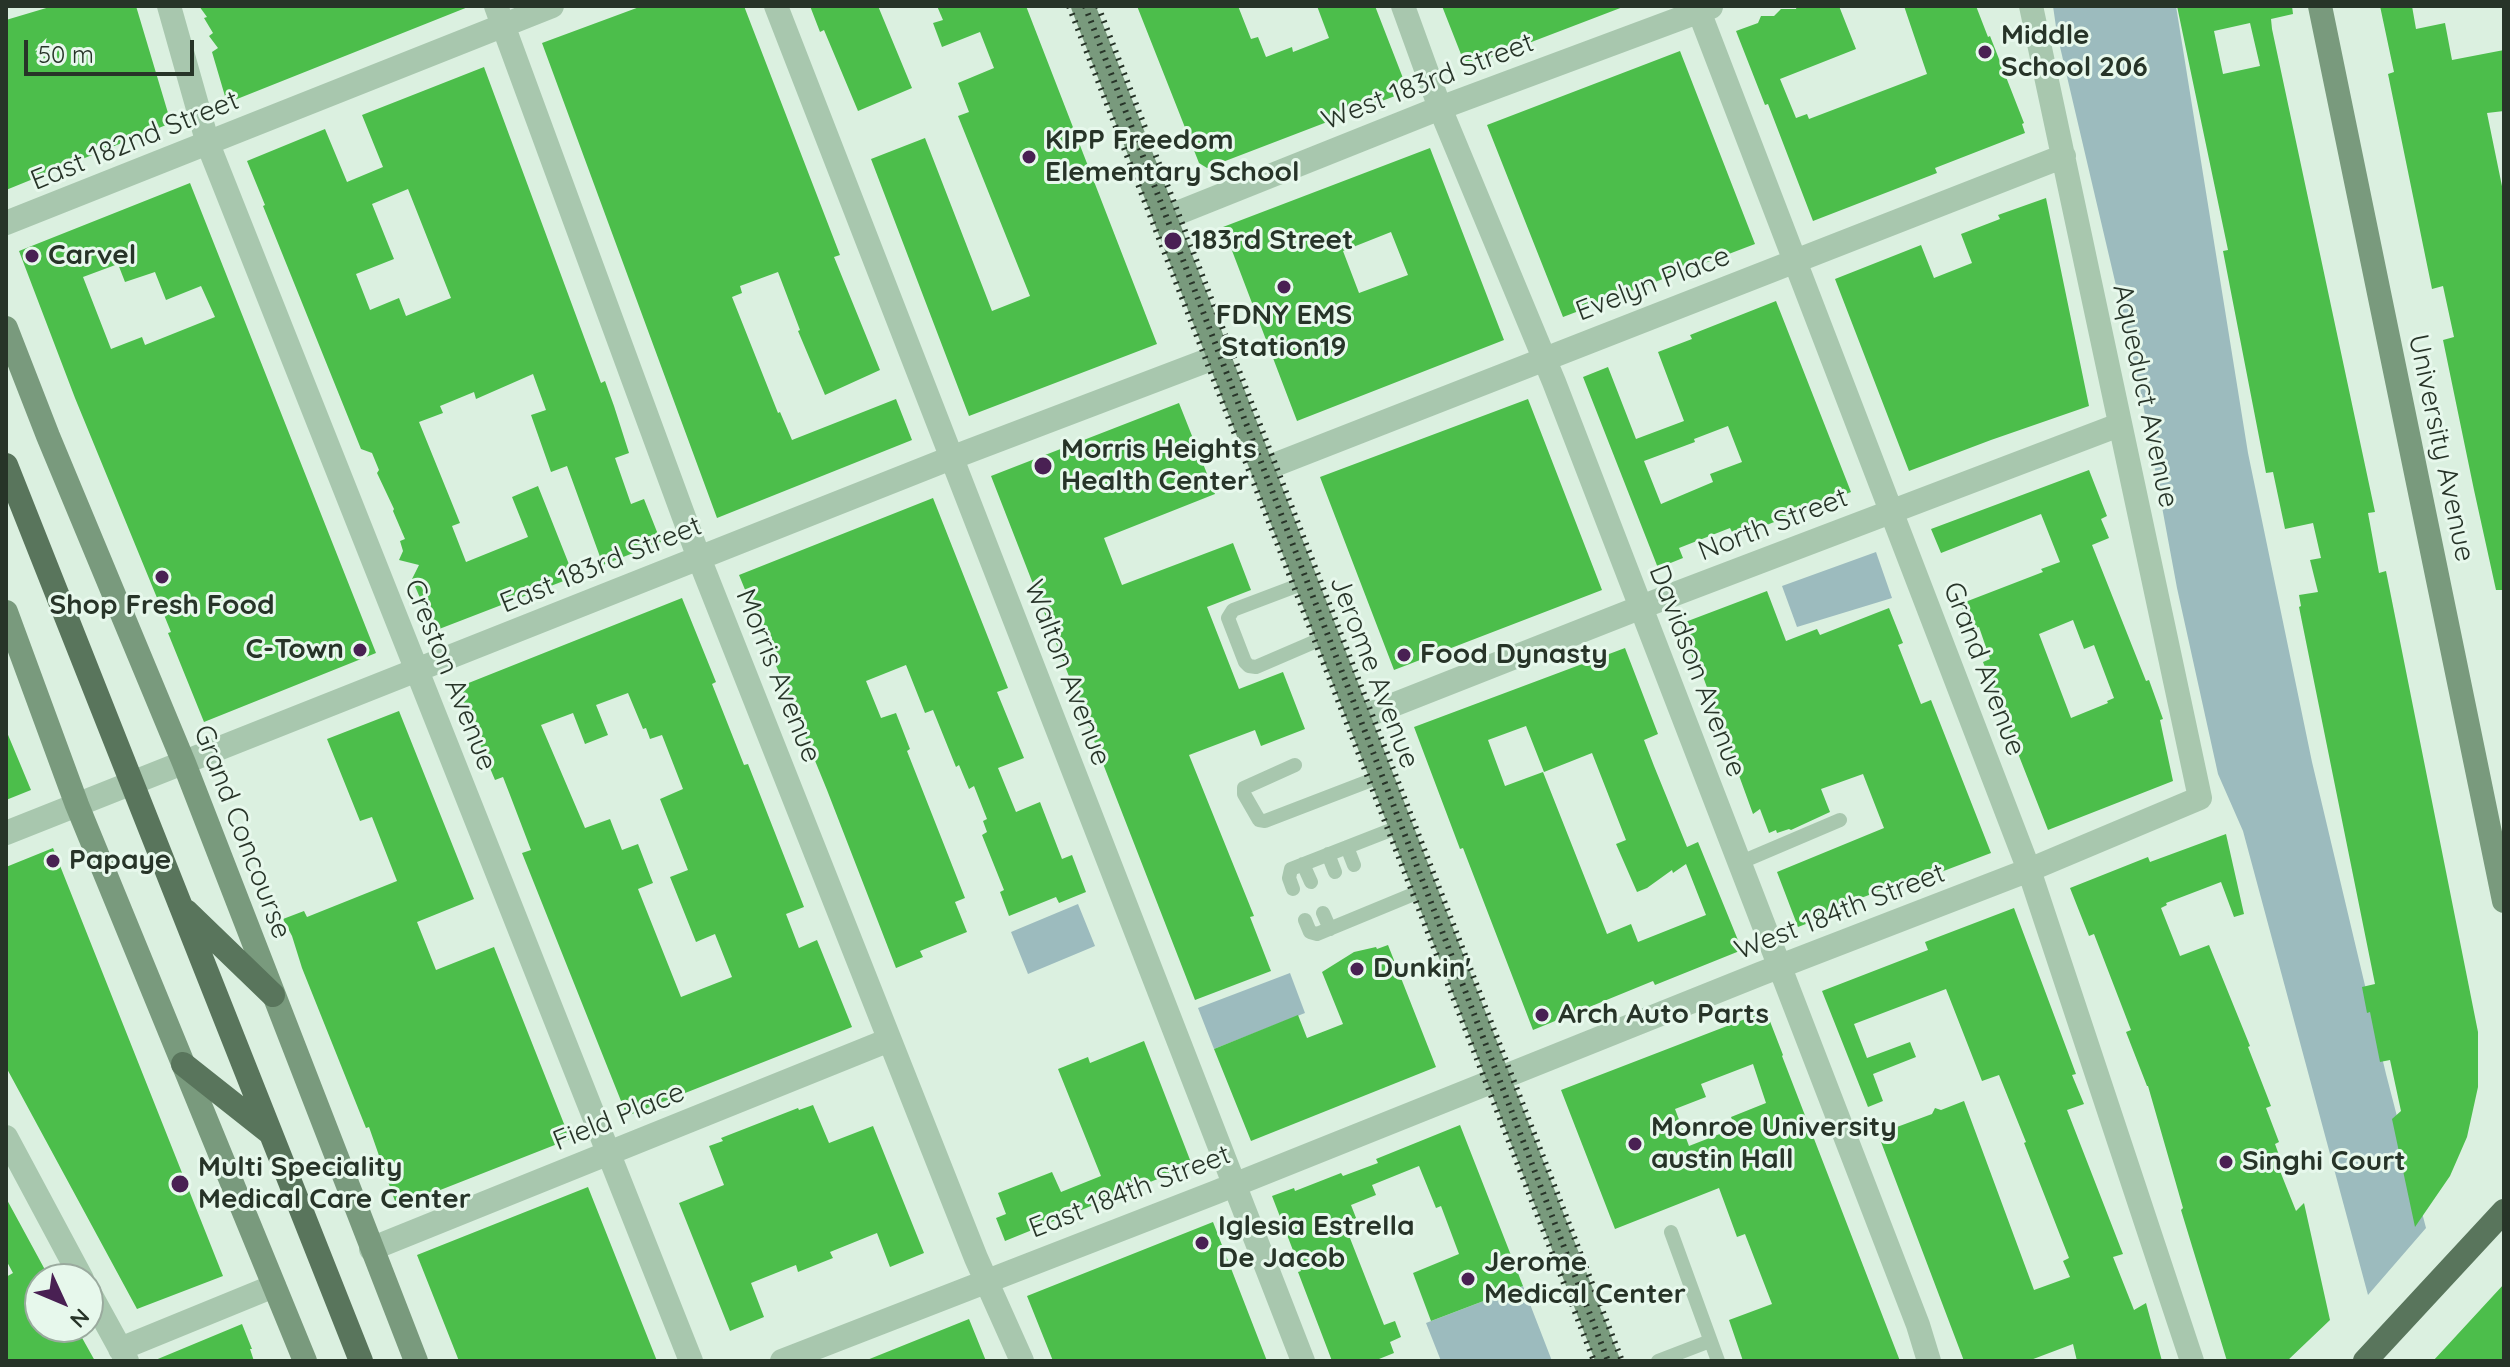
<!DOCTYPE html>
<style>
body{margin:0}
#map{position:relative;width:2510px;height:1367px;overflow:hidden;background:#dbf0e0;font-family:Quicksand,sans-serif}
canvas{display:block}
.frame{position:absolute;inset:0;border:8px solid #273428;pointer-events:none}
.north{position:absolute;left:24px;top:1263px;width:80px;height:80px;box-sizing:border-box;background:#e7f8ec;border:2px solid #9aaa9e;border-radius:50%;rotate:134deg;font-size:22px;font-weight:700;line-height:32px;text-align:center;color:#273428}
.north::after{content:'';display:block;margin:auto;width:28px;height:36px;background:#492053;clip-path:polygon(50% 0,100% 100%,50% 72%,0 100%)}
.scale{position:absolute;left:24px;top:40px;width:170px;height:36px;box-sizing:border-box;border:4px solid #273428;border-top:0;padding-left:10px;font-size:24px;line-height:28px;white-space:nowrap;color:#273428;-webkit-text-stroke:6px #e7f8ec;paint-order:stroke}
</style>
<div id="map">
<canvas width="2510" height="1367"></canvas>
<div class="frame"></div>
<div class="north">N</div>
<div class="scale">50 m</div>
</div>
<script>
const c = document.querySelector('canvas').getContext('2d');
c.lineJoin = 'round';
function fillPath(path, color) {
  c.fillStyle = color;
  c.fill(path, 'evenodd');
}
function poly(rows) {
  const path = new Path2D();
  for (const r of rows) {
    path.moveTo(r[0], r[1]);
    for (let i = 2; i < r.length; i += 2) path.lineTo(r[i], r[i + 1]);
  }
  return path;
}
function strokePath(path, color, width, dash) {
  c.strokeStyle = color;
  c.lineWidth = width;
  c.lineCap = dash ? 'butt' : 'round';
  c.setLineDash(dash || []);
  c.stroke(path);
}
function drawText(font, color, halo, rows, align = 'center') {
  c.font = font + ' Quicksand,sans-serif';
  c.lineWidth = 6;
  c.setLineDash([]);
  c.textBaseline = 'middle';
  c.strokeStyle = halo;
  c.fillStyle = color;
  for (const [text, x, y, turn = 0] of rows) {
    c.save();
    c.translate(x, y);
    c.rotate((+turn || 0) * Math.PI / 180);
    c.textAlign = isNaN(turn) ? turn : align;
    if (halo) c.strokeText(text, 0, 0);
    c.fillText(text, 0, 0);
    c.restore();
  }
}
const green = poly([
 [2053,6,2176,6,2248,453,2312,762,2386,1074,2426,1228,2368,1295,2243,831,2218,774,2177,588,2140,388,2057,34],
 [1876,552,1892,598,1797,627,1782,586],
 [1078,904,1095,946,1028,974,1011,932],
 [1290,973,1305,1013,1214,1049,1198,1008],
 [1523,1286,1552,1361,1441,1361,1426,1323]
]);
const building = poly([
 [53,6,136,6,171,123,6,190,6,20],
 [199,6,468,6,468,7,227,103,212,52,218,48,209,36,213,33,204,18,207,17],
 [642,6,744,6,840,255,834,257,880,370,825,395,798,331,800,330,778,272,740,286,742,293,732,297,778,413,780,412,792,440,896,399,912,440,717,518,542,43],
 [810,6,878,6,912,88,858,111,824,30,820,32],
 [937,6,1026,6,1157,344,969,416,871,159,925,138,992,311,1030,296,958,116,969,112,958,83,994,68,980,32,942,47,933,23,943,20],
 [1137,6,1238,6,1251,39,1258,37,1266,57,1292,47,1293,52,1329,38,1317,6,1375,6,1408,91,1207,168,1199,163],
 [1442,6,1622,6,1623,7,1466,67],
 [1797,6,1839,6,1856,49,1780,79,1796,118,1807,114,1809,119,1927,74,1904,6,1976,6,1988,37,1990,36,2024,123,2022,124,2025,133,1935,168,1937,173,1813,221,1768,104,1765,105,1736,31,1758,23,1761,16,1774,16,1781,9,1796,9],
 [2177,6,2292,6,2293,14,2271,19,2272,29,2375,512,2368,513,2379,573,2386,571,2478,1032,2478,1087,2467,1137,2450,1176,2415,1227,2392,1119,2401,1111,2390,1060,2380,1062,2370,1012,2367,1013,2362,987,2375,984,2299,607,2301,606,2299,595,2318,592,2310,560,2321,558,2313,523,2285,529,2273,472,2266,473,2223,251,2228,250],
 [2250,23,2260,66,2223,74,2214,31],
 [2380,6,2412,6,2416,29,2445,23,2452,60,2504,50,2504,111,2487,113,2504,196,2504,590,2496,590,2474,490,2443,340,2454,337,2443,286,2432,289,2388,74,2394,72],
 [1680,51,1755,244,1563,317,1487,125],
 [484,67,601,383,605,381,614,406,629,453,615,458,631,504,644,499,661,542,603,565,567,466,551,472,531,415,546,410,533,374,476,399,474,392,440,406,443,413,419,422,460,523,452,526,466,562,528,537,512,497,538,486,574,577,434,631,412,579,419,565,399,560,403,551,400,541,405,539,393,511,394,509,377,473,379,470,372,453,361,449,263,206,265,205,247,161,325,129,347,182,383,167,362,115],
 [408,189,451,298,406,316,399,298,370,310,356,274,394,259,372,204],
 [1430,148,1504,340,1297,421,1223,227],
 [1391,232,1408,275,1359,293,1343,251],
 [190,183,376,653,204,722,168,633,171,632,75,398,19,251],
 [118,264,125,282,155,272,166,300,201,286,215,317,145,345,142,337,111,349,83,277],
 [2046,198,2089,406,1991,440,1909,471,1835,279,1921,245,1934,278,1972,263,1961,234,2000,219,1998,215],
 [1776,301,1851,492,1764,526,1762,520,1732,532,1730,528,1679,548,1683,558,1658,568,1583,377,1608,367,1636,439,1684,421,1658,352,1692,339,1690,335],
 [1728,426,1742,462,1710,474,1713,482,1661,504,1644,461,1695,442,1694,439],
 [1528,399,1602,590,1394,670,1320,477],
 [1179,403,1215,494,1104,538,1122,585,1233,543,1251,590,1207,607,1239,689,1283,672,1305,729,1261,746,1255,730,1189,755,1254,916,1250,917,1271,971,1195,1000,991,476],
 [2089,470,2107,516,2101,519,2109,538,2092,545,2146,681,2149,680,2163,719,2160,720,2173,781,2048,830,2010,733,2008,721,2009,717,2006,708,1992,686,1983,662,1990,659,1979,627,1971,630,1960,604,2043,572,2041,569,2060,562,2041,514,1941,553,1931,529],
 [2073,620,2084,649,2094,645,2114,698,2107,701,2108,703,2071,718,2039,634],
 [933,498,1008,688,997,692,1024,758,998,768,1016,812,1040,802,1062,859,1072,855,1086,892,1059,903,1056,897,1009,916,1000,892,1004,890,982,835,987,832,983,821,987,819,974,786,969,789,959,765,956,767,933,710,925,713,906,665,866,681,881,718,896,713,910,749,907,751,965,898,955,902,967,932,920,951,923,957,896,968,827,790,739,575],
 [1767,591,1786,641,1817,629,1820,635,1889,608,1903,643,1898,645,1921,704,1931,700,1991,853,1904,886,1902,882,1877,892,1861,898,1863,902,1798,927,1777,872,1884,828,1863,774,1821,789,1830,812,1791,830,1789,829,1777,833,1776,830,1769,833,1760,809,1753,814,1697,660,1693,659,1680,624],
 [682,598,716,682,712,684,744,765,748,764,804,907,786,914,799,948,817,940,852,1027,627,1116,522,853,531,850,510,795,503,777,495,780,456,688],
 [628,693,643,729,646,728,650,739,662,735,683,789,660,799,688,870,670,877,696,942,715,934,732,977,681,997,638,889,653,883,638,844,622,850,610,819,585,828,541,725,573,713,585,744,608,735,596,705],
 [1625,648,1658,734,1644,740,1654,766,1687,847,1698,842,1742,950,1655,985,1653,981,1533,1030,1463,848,1460,849,1454,833,1414,727],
 [1526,726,1544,772,1592,753,1626,840,1616,844,1637,892,1647,888,1672,870,1673,873,1686,864,1706,915,1638,942,1631,924,1607,934,1543,772,1505,786,1488,740],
 [399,711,474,899,417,922,436,970,494,947,570,1139,397,1207,369,1127,366,1128,302,968,292,936,283,919,304,911,307,917,397,881,372,817,360,821,327,739],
 [6,730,31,790,6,800],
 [2226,834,2244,914,2234,917,2221,882,2166,903,2167,905,2161,908,2180,956,2209,945,2250,1046,2248,1047,2271,1106,2266,1108,2279,1142,2275,1144,2284,1169,2280,1171,2296,1211,2304,1203,2330,1320,2287,1361,2227,1361,2181,1210,2183,1208,2148,1086,2147,1086,2126,1032,2131,1030,2094,934,2089,936,2070,888,2148,857,2150,862],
 [53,848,223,1276,137,1309,6,1067,6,867],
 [2014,908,2076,1074,2072,1075,2084,1104,2067,1110,2123,1254,2113,1257,2134,1310,2146,1303,2162,1361,2077,1361,2073,1344,2028,1361,1964,1361,1878,1134,1932,1114,1935,1108,1941,1110,1964,1101,2034,1290,2070,1277,2063,1261,2069,1258,2024,1143,2026,1142,1999,1075,1982,1081,1946,989,1854,1024,1867,1058,1910,1042,1916,1057,1873,1074,1883,1101,1868,1107,1822,991,1928,950,1925,942],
 [1388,945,1436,1067,1251,1141,1214,1049,1298,1015,1307,1038,1343,1024,1322,972,1354,952,1376,947,1377,949],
 [1766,1011,1783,1055,1782,1056,1900,1361,1743,1361,1729,1320,1772,1304,1745,1234,1737,1237,1719,1188,1615,1229,1561,1090],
 [1753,1064,1766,1103,1731,1117,1735,1128,1689,1146,1675,1109,1706,1097,1701,1084],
 [1144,1041,1192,1165,1005,1241,996,1218,1006,1214,998,1193,1052,1172,1061,1192,1101,1176,1058,1069,1088,1057,1090,1063],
 [813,1105,829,1143,873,1126,924,1253,890,1267,877,1233,830,1252,833,1258,798,1272,796,1265,751,1283,764,1317,730,1331,679,1203,724,1185,709,1146,723,1141,721,1138,798,1108,799,1110],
 [1460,1125,1523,1286,1431,1321,1413,1273,1459,1254,1441,1206,1436,1208,1419,1166,1372,1185,1376,1195,1351,1205,1358,1223,1346,1228,1384,1325,1395,1321,1401,1337,1390,1342,1394,1353,1374,1361,1332,1361,1298,1272,1301,1271,1272,1196,1294,1188,1295,1191,1341,1173,1343,1176,1378,1163,1376,1159],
 [588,1187,657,1361,459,1361,417,1255],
 [6,1198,50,1279,40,1279,40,1327,76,1327,95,1361,6,1361,6,1277,13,1273,6,1260],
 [1213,1222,1267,1361,1053,1361,1027,1296],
 [2504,1284,2504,1361,2433,1361],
 [969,1319,986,1361,867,1361,867,1360],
 [242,1324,252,1349,250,1349,254,1361,153,1361]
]);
const lane = poly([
 [1307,582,1233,610,1228,618,1245,662,1249,666,1256,667,1328,636],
 [1295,765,1244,788,1244,794,1259,820,1265,821,1382,776],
 [1347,847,1354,865],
 [1328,854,1335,872],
 [1739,863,1840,820],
 [1303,864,1311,882],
 [1293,889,1289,878,1291,869,1401,826],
 [1323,913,1330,929],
 [1305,920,1310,932,1317,934,1426,889],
 [1671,1232,1718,1361],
 [1658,1361,1710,1341]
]);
const street = poly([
 [169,6,208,144,691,1361],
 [496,6,699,558,976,1258,1022,1361],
 [776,6,1303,1361],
 [1403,6,1440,108,1554,382,1918,1325,1929,1361],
 [1697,6,2029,870,2192,1361],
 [1165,218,1440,108,1711,7],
 [6,223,552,6],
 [1264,469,2064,156],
 [1360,718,1667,597,2119,425],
 [6,833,951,458,1219,356],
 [6,1137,82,1279],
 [371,1249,889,1040],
 [88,1290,127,1361],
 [120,1349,274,1286],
 [782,1361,1214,1193,1760,974,2029,870,2200,798,2031,6]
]);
const secondary = poly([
 [1083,6,1608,1361],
 [2320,6,2504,901],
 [6,328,48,436,184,763,416,1361],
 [6,612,77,805,305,1361]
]);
const primary = poly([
 [6,465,361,1361],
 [186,911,273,995],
 [183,1064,269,1132],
 [2365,1361,2504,1211]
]);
const rail = poly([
 [1069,6,1594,1361],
 [1085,6,1608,1361],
 [1098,6,1622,1361]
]);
const markers = [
 [1985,52,8,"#492053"],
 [1029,157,8,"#492053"],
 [1173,241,10,"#492053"],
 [32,256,8,"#492053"],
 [1284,287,8,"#492053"],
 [1043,466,10,"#492053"],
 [162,577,8,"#492053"],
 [360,650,8,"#492053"],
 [1404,655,8,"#492053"],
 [53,861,8,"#492053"],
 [1357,969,8,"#492053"],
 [1542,1015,8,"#492053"],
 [1635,1144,8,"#492053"],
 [2226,1162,8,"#492053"],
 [180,1184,10,"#492053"],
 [1202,1243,8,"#492053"],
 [1468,1279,8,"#492053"]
];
const poiNames = [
 ["Middle",2001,36],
 ["School 206",2001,68],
 ["KIPP Freedom",1045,141],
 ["Elementary School",1045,173],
 ["183rd Street",1191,241],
 ["Carvel",48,256],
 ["FDNY EMS",1284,316,"center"],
 ["Station19",1284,348,"center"],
 ["Morris Heights",1061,450],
 ["Health Center",1061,482],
 ["Shop Fresh Food",162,606,"center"],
 ["C-Town",344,650,"right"],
 ["Food Dynasty",1420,655],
 ["Papaye",69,861],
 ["Dunkin'",1373,969],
 ["Arch Auto Parts",1558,1015],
 ["Monroe University",1651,1128],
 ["austin Hall",1651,1160],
 ["Singhi Court",2242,1162],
 ["Multi Speciality",198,1168],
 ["Medical Care Center",198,1200],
 ["Iglesia Estrella",1218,1227],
 ["De Jacob",1218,1259],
 ["Jerome",1484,1263],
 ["Medical Center",1484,1295]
];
const streetNames = [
 ["West 183rd Street",1428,82,-21],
 ["East 182nd Street",135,141,-22],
 ["Evelyn Place",1653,284,-21],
 ["Aqueduct Avenue",2145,396,78],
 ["University Avenue",2441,448,78],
 ["North Street",1773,525,-21],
 ["East 183rd Street",601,565,-22],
 ["Grand Avenue",1984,669,69],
 ["Davidson Avenue",1697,671,69],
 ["Jerome Avenue",1374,672,69],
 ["Walton Avenue",1067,673,69],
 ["Creston Avenue",450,675,68],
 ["Morris Avenue",778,676,68],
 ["Grand Concourse",242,832,69],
 ["West 184th Street",1840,912,-21],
 ["Field Place",619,1117,-22],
 ["East 184th Street",1130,1192,-21]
];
fillPath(green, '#9cbbbe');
fillPath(building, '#4cbe4b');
strokePath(lane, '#a8c7ae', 14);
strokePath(street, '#a8c7ae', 24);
strokePath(secondary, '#799a7d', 24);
strokePath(primary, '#59755c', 24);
strokePath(rail, '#273428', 6, [2, 6]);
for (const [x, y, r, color] of markers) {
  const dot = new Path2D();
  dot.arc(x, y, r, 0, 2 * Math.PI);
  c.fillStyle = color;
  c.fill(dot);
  strokePath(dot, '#e7f8ec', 3);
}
drawText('bold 28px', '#273428', '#e7f8ec', poiNames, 'left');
drawText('28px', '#273428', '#e7f8ec', streetNames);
</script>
